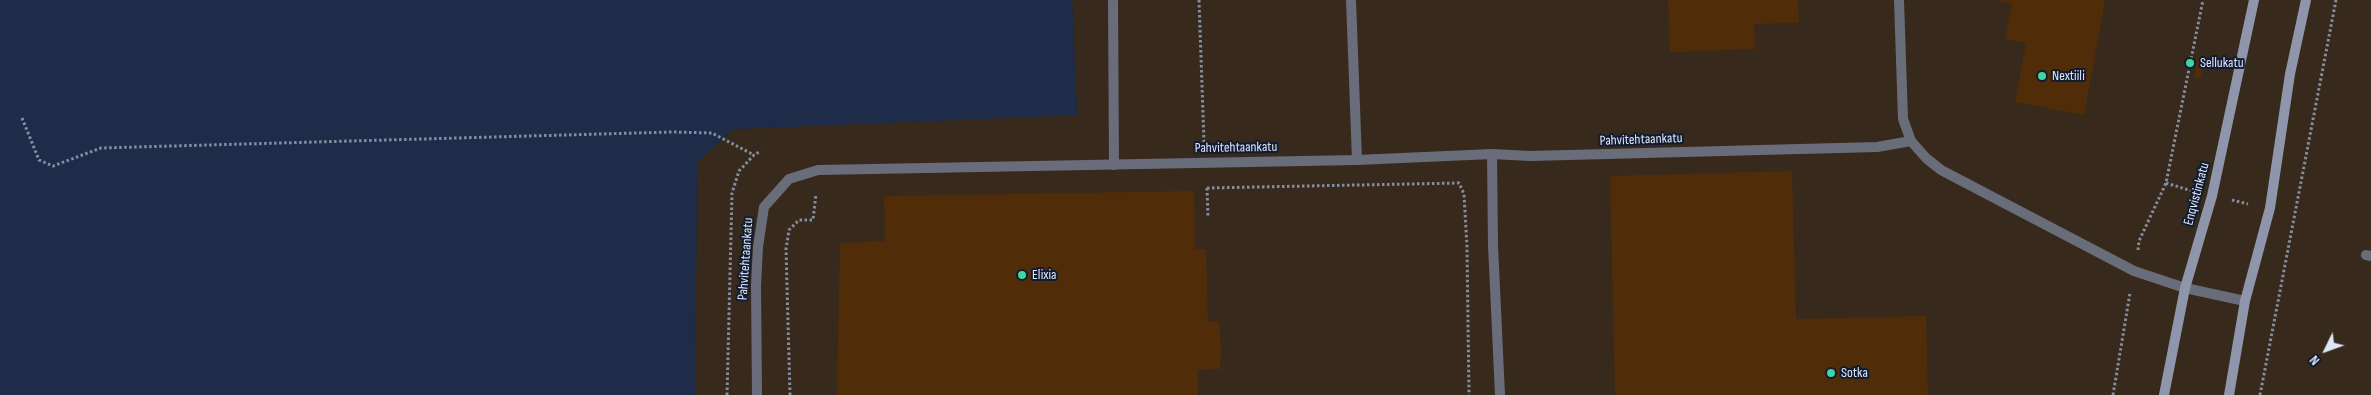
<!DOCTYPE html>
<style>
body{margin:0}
#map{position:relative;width:2371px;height:395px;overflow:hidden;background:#1a253c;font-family:"Sofia Sans Condensed",sans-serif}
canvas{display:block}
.north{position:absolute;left:2301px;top:325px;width:50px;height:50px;-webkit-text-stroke:4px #111b32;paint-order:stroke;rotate:228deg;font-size:14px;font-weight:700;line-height:20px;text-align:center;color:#dee7f7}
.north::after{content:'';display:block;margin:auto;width:18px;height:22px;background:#dee7f7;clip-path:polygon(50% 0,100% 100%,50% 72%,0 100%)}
</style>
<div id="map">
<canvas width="2371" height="395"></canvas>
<div class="north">N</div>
</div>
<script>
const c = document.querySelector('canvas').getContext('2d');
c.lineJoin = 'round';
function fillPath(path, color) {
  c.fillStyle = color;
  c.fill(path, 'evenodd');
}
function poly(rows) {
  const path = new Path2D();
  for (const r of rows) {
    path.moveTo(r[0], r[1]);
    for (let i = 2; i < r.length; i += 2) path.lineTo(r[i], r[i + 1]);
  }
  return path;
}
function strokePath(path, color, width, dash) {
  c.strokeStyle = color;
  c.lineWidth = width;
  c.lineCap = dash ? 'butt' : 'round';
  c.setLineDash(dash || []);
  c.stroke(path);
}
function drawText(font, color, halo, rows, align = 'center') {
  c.font = font + ' "Sofia Sans Condensed",sans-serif';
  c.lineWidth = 4;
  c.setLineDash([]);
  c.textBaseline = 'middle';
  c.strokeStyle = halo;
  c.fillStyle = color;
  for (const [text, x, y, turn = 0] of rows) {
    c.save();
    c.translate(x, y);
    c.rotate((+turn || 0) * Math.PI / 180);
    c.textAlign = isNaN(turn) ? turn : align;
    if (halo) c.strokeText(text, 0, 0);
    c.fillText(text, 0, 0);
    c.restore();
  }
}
const commercial = poly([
 [1072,0,2371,0,2371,395,695,395,697,162,734,129,1077,115]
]);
const built = poly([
 [0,0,1072,0,1077,115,733,129,697,162,695,395,0,395]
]);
const building = poly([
 [1668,0,1798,0,1799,23,1754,24,1755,49,1670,52],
 [1997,0,2105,0,2084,115,2015,102,2026,43,2005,39,2012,4],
 [2198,56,2205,58,2201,79,2194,78],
 [1792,171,1796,319,1926,316,1928,395,1615,395,1610,176],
 [1194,191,1195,249,1206,249,1208,322,1219,322,1221,346,1220,369,1198,370,1198,395,837,395,840,243,885,241,884,196]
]);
const path = poly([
 [1199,0,1204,142],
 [22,118,39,160,53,166,101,148,672,132,712,133,754,155],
 [2166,183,2192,191],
 [1207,188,1459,183,1464,194,1467,247,1469,395],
 [1207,188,1208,217],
 [2232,200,2248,204],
 [2138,250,2139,241,2166,183,2203,0],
 [727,395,732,193,739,171,754,155,761,151],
 [790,395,786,249,789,230,799,220,813,220,816,194],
 [2113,395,2130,293],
 [2260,395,2336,0]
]);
const service = poly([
 [1113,0,1114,165],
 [1351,0,1357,160],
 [1492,154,1493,245,1500,395],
 [1530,156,1877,147,1911,141],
 [2366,255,2371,256]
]);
const minor = poly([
 [1899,0,1903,119,1911,141,1926,158,1941,170,2134,271,2185,288,2245,301],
 [757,395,756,285,758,247,764,207,789,179,818,170,1357,160,1492,154,1530,156]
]);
const secondary = poly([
 [2164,395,2185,288,2212,196,2254,0],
 [2229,395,2245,301,2270,208,2290,74,2306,0]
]);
const markers = [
 [2190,63,5,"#43d4a0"],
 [2042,76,5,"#43d4a0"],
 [1022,275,5,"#43d4a0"],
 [1831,373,5,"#43d4a0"]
];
const poiNames = [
 ["Sellukatu",2200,63],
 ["Nextiili",2052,76],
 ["Elixia",1032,275],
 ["Sotka",1841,373]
];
const streetNames = [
 ["Pahvitehtaankatu",1641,140,-2],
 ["Pahvitehtaankatu",1236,148,-1],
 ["Enqvistinkatu",2197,194,-75],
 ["Pahvitehtaankatu",746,259,-86]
];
fillPath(commercial, '#372a1c');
fillPath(built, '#1e2c49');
fillPath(building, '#502c09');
strokePath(path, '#848ea1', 3, [2.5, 2.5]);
strokePath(service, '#696d7a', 10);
strokePath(minor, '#696d7a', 10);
strokePath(secondary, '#8f96ab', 10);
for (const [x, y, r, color] of markers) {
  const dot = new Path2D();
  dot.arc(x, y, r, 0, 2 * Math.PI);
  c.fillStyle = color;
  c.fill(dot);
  strokePath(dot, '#111b32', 2);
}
drawText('14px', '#dee7f7', '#111b32', poiNames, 'left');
drawText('14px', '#dee7f7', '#111b32', streetNames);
</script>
